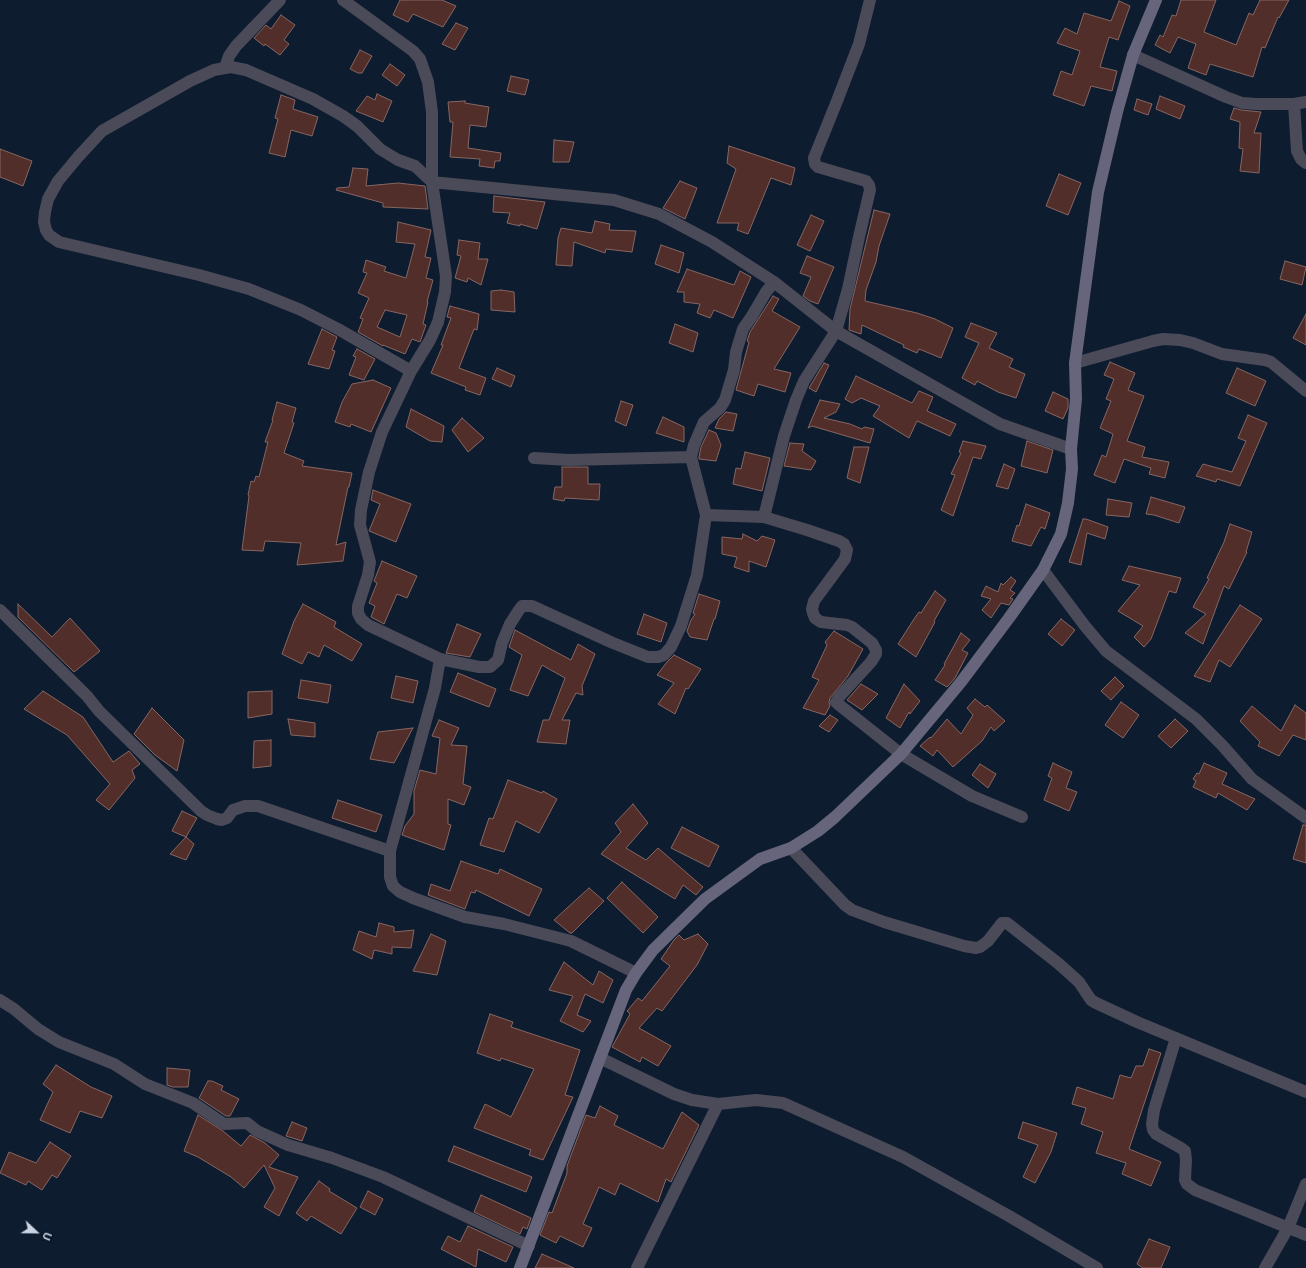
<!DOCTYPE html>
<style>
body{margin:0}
#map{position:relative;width:1306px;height:1268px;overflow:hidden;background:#0d1c2f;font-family:"Noto Sans",sans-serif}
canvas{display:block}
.north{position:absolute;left:16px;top:1212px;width:40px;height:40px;-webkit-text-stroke:3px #051325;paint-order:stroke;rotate:112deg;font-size:11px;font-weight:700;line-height:16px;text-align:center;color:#cad4e2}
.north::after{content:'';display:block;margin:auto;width:14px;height:18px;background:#cad4e2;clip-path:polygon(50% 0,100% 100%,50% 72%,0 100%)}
</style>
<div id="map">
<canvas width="1306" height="1268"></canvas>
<div class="north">U</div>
</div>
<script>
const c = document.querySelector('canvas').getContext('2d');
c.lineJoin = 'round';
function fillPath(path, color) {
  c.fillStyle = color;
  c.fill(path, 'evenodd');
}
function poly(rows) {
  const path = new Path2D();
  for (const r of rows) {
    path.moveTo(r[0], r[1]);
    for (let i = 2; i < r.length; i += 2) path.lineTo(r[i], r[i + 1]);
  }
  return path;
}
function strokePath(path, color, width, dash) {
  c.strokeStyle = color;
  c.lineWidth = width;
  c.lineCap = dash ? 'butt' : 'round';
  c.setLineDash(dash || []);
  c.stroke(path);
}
const building = poly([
 [400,0,442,0,456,6,443,27,413,14,408,22,393,15,400,0],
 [1181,0,1216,0,1204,32,1236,45,1249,13,1253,15,1260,0,1289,0,1279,18,1278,17,1265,48,1262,47,1253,77,1210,64,1206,75,1188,68,1196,44,1178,37,1170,53,1155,45,1160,35,1163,37,1172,15,1176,16,1181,0],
 [1119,1,1130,6,1118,40,1109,37,1100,67,1117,71,1112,91,1091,86,1084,106,1053,95,1061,71,1072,75,1080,51,1057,43,1065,28,1077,34,1084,13,1111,21,1119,1],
 [281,15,295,25,284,40,289,44,280,55,265,44,264,46,254,38,266,25,271,29,281,15],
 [456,23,468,28,455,50,442,44,456,23],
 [360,50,372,56,362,73,358,73,350,69,360,50],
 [390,64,405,75,397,86,382,75,390,64],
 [511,76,529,80,525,95,507,91,511,76],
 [377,94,392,101,383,122,356,111,367,96,375,100,377,94],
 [281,95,295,100,293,109,318,117,312,136,291,130,285,157,269,153,278,119,275,118,281,95],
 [1160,96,1185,106,1180,119,1156,109,1160,96],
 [1137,99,1152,104,1148,115,1134,110,1137,99],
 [465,101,465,103,489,107,486,127,470,125,468,148,501,153,500,161,495,161,494,168,479,166,480,159,450,157,453,122,450,122,448,102,465,101],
 [1234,108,1241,110,1261,112,1254,133,1261,133,1259,173,1240,171,1243,149,1239,148,1240,122,1230,119,1234,108],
 [554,140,574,142,569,162,553,162,554,140],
 [729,146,795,168,791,185,771,178,748,234,737,230,739,223,717,223,736,169,727,163,729,146],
 [0,149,32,161,23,186,0,177,0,149],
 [353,168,368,169,366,186,398,183,425,186,428,209,383,207,383,203,336,190,337,188,349,187,353,168],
 [1059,174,1081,183,1068,215,1046,206,1059,174],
 [680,181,697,188,685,219,663,208,680,181],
 [494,196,545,202,537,229,520,224,520,226,507,223,510,213,493,212,494,196],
 [874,210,890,214,879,246,876,262,866,290,865,301,917,313,935,319,953,328,941,358,919,349,917,353,903,347,904,345,862,325,861,334,849,330,850,309,874,210],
 [811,215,824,221,810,251,797,245,811,215],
 [595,221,610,224,609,230,636,231,632,252,606,249,605,253,574,242,572,266,556,265,558,238,561,228,592,233,595,221],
 [398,222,431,230,425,257,431,258,426,278,433,280,427,302,428,302,423,324,426,325,420,342,412,339,405,354,383,345,383,346,358,332,363,319,360,318,369,298,358,293,367,273,363,272,366,260,386,267,384,271,406,278,415,244,396,242,398,222],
 [385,310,407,315,400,337,377,327,385,310],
 [459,240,480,243,478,259,488,259,481,285,468,278,467,282,455,278,461,256,457,255,459,240],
 [661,245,684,253,679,273,655,264,661,245],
 [807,256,834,267,818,304,810,301,803,296,811,277,800,273,807,256],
 [1285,261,1306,267,1302,285,1280,279,1285,261],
 [687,269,734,285,740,271,751,277,733,318,714,310,710,318,697,313,700,304,684,302,684,292,677,292,687,269],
 [501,290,514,292,515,312,491,310,491,291,501,290],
 [773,296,779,299,772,311,800,327,774,369,791,373,785,392,758,384,754,396,736,390,749,342,747,341,750,332,773,296],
 [450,306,479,314,477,330,474,329,459,368,486,378,480,395,465,390,466,387,431,373,443,345,441,345,451,318,447,317,450,306],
 [1306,314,1306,345,1293,338,1306,314],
 [971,323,997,333,989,348,1013,359,1009,367,1025,374,1016,398,998,392,977,381,975,385,962,378,979,343,965,337,971,323],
 [675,324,698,333,693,352,669,343,675,324],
 [322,329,337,337,332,350,335,351,329,369,308,364,322,329],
 [357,349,375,359,364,380,349,375,356,357,353,356,357,349],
 [1110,362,1135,373,1128,390,1144,396,1127,441,1145,447,1142,457,1169,462,1165,478,1149,474,1151,468,1124,459,1115,483,1094,475,1102,455,1106,457,1113,434,1100,428,1111,401,1106,399,1114,379,1104,375,1110,362],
 [824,363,829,365,816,392,809,388,824,363],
 [497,368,515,376,511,387,492,379,497,368],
 [1237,368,1266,381,1255,406,1226,393,1237,368],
 [856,376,912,403,919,391,933,397,927,411,956,424,950,436,917,421,909,438,873,416,880,406,861,398,852,403,845,399,856,376],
 [373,380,391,388,371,432,351,424,350,427,335,422,342,402,352,384,373,380],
 [1053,392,1068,399,1068,408,1063,419,1045,411,1053,392],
 [820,400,840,404,836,412,824,418,850,424,862,429,864,427,874,429,870,443,812,426,808,428,820,400],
 [621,401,633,405,626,426,615,421,621,401],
 [277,402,296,408,292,422,294,423,284,453,304,461,302,466,352,473,349,487,348,487,336,545,346,542,343,561,297,565,301,543,265,541,263,551,242,550,249,496,248,495,251,481,254,482,256,476,259,477,268,442,265,442,273,420,272,420,277,402],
 [411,409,444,426,442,442,430,441,406,427,411,409],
 [726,412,737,414,733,431,715,428,719,419,726,412],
 [1248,415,1267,423,1240,486,1217,479,1216,482,1196,476,1203,464,1232,472,1246,441,1238,438,1248,415],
 [663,417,684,427,684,442,656,433,663,417],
 [462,418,484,438,468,452,452,430,462,418],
 [709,430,716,433,721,445,716,461,699,459,699,457,701,447,709,430],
 [963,441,986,446,981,459,973,457,953,516,941,510,955,475,951,474,961,453,959,452,963,441],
 [1027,441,1053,450,1047,473,1021,466,1027,441],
 [790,443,804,444,802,451,816,461,811,470,784,466,790,443],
 [854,447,869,447,860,483,847,478,854,447],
 [745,452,770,458,762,491,733,484,736,468,741,469,745,452],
 [1004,464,1015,469,1008,489,996,486,1004,464],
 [562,467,588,467,588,484,600,484,599,500,565,498,564,501,553,499,555,487,562,487,562,467],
 [373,490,411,504,396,542,369,531,380,504,371,500,373,490],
 [1151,497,1185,507,1179,523,1154,515,1146,514,1151,497],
 [1108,499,1132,503,1129,517,1106,515,1108,499],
 [1026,504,1050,513,1045,529,1041,527,1031,546,1012,541,1017,525,1019,526,1026,504],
 [1083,519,1086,519,1108,527,1105,539,1087,533,1081,565,1069,562,1083,519],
 [1230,524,1252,532,1246,552,1247,552,1229,589,1224,586,1203,644,1185,633,1206,614,1193,607,1209,579,1207,578,1224,542,1230,524],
 [743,534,757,541,762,536,775,540,766,567,749,561,749,572,734,567,737,557,722,554,722,537,742,539,743,534],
 [382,561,417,576,407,598,397,594,384,624,371,617,375,606,369,603,377,583,374,581,382,561],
 [1129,566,1181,578,1176,593,1169,591,1151,639,1144,647,1134,637,1143,626,1118,611,1140,585,1122,580,1129,566],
 [1011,577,1016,581,1010,590,1015,593,1010,598,1013,599,1009,605,1001,603,991,618,982,610,991,599,981,596,986,586,998,592,1001,583,1003,585,1011,577],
 [935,591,946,600,934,621,935,622,916,657,898,644,914,619,919,612,921,613,935,591],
 [699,594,720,601,715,619,714,619,707,640,690,637,687,631,691,620,695,614,693,613,699,594],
 [18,604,52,637,70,618,100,651,74,672,18,617,18,604],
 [303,604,336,622,334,627,362,644,352,661,324,645,319,657,308,652,302,664,282,654,294,621,303,604],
 [1240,605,1262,619,1230,667,1219,660,1210,682,1194,676,1240,605],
 [644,614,667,623,661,642,637,634,644,614],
 [1061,619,1075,630,1062,646,1048,634,1061,619],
 [457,624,481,634,470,657,446,653,457,624],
 [515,630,571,660,578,644,595,654,582,686,583,695,576,693,562,720,570,720,566,744,537,742,543,720,549,720,565,678,542,665,528,696,510,690,522,655,509,647,515,630],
 [834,631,863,649,848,676,830,698,829,702,830,706,825,715,803,708,819,680,812,677,827,645,825,642,834,631],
 [961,633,970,640,962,650,968,653,955,678,947,687,935,680,945,665,944,664,961,633],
 [674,655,701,669,688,689,686,688,675,714,658,704,674,683,657,675,667,662,674,655],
 [458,673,496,689,489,707,450,692,458,673],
 [396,676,418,681,413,703,391,698,396,676],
 [1115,677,1124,686,1111,700,1101,691,1115,677],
 [301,680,331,685,328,703,298,698,301,680],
 [861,684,878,694,862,710,847,700,861,684],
 [904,684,920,701,910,714,909,712,900,728,886,718,904,684],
 [43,691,83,717,113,762,129,751,140,764,132,770,135,778,109,810,96,800,110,784,67,735,24,709,43,691],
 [272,691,272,714,248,718,248,692,272,691],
 [975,699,985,707,987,705,1005,721,994,731,991,727,982,741,953,767,937,750,933,756,920,746,930,737,931,738,947,719,961,734,973,715,967,708,975,699],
 [1121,702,1139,715,1123,738,1105,725,1121,702],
 [1295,705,1306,713,1306,740,1293,735,1279,756,1258,746,1260,742,1240,721,1252,706,1281,731,1295,705],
 [152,708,184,740,177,771,155,755,134,734,152,708],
 [830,715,838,720,829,732,819,726,830,715],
 [288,719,315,723,315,737,291,735,288,719],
 [1175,719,1188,731,1171,748,1158,736,1175,719],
 [439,720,459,728,451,745,467,746,463,784,471,787,464,805,448,799,448,824,451,825,444,850,402,835,405,826,414,814,414,791,420,770,436,774,440,738,432,736,439,720],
 [413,728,394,763,370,759,378,732,413,728],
 [271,740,271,766,253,768,254,741,271,740],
 [1053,763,1072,772,1066,788,1077,792,1069,811,1044,800,1052,778,1048,776,1053,763],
 [1204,763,1227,773,1222,784,1255,799,1247,810,1218,793,1216,798,1193,787,1196,781,1193,779,1197,773,1199,774,1204,763],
 [980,764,996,774,988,788,972,775,980,764],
 [508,780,542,793,543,791,557,799,539,833,516,821,504,852,480,845,489,818,493,819,508,780],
 [338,800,382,815,376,832,332,818,338,800],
 [633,804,648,823,626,848,646,860,658,848,703,887,696,895,683,885,675,899,601,854,621,832,615,823,633,804],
 [182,811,197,818,186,837,172,831,182,811],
 [1303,825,1306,825,1306,863,1293,859,1303,825],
 [682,827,719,846,709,867,671,848,682,827],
 [186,837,194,844,186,860,170,854,186,837],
 [461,861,498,874,500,869,542,889,529,916,476,890,475,893,471,892,465,909,428,895,431,884,450,891,461,861],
 [622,882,658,917,643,933,607,898,622,882],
 [589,888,604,901,572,933,570,933,554,920,589,888],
 [379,923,394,927,394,932,414,930,411,948,392,947,392,954,374,950,372,959,353,950,359,931,376,937,379,923],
 [431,934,446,941,437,975,413,971,431,934],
 [698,934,708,944,697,965,662,1011,657,1008,639,1028,671,1046,658,1066,642,1057,640,1062,612,1047,630,1014,627,1011,638,998,642,1001,670,966,661,959,674,940,679,935,684,940,698,934],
 [564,962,593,985,599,971,613,980,603,1003,585,994,577,1015,591,1021,583,1032,560,1021,573,996,549,990,564,962],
 [490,1014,513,1022,511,1027,580,1050,565,1095,573,1097,543,1160,529,1155,531,1150,474,1128,485,1104,511,1117,534,1069,501,1058,500,1061,477,1053,490,1014],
 [1149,1049,1161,1053,1129,1149,1161,1162,1151,1186,1122,1174,1126,1163,1096,1153,1103,1132,1081,1124,1086,1108,1072,1104,1077,1087,1113,1099,1120,1075,1131,1078,1136,1066,1143,1066,1149,1049],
 [56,1065,91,1087,112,1096,102,1118,80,1111,70,1133,40,1120,53,1092,43,1084,56,1065],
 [167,1068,190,1070,188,1087,173,1087,167,1085,167,1068],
 [208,1081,212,1081,223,1086,221,1090,239,1099,230,1116,226,1116,199,1098,208,1081],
 [600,1106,618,1116,614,1125,663,1149,682,1112,699,1125,671,1182,666,1179,658,1202,620,1183,615,1195,599,1187,583,1224,592,1228,583,1247,560,1236,556,1243,540,1235,549,1212,552,1213,567,1173,567,1166,586,1115,595,1118,600,1106],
 [198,1115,223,1131,241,1146,250,1135,265,1143,279,1155,269,1167,298,1177,279,1216,264,1207,275,1188,264,1165,244,1188,231,1177,198,1157,184,1151,198,1115],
 [292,1122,307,1128,302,1141,286,1136,292,1122],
 [1023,1122,1057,1133,1051,1152,1035,1183,1023,1177,1038,1145,1018,1138,1023,1122],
 [50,1142,71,1156,57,1178,52,1175,42,1190,28,1181,26,1185,0,1173,9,1152,36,1163,50,1142],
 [454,1146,532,1177,526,1192,448,1161,454,1146],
 [319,1181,330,1189,329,1191,357,1208,341,1234,311,1216,307,1221,296,1213,319,1181],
 [368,1191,383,1199,375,1215,360,1207,368,1191],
 [481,1195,531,1218,527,1229,523,1227,520,1234,474,1212,481,1195],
 [468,1226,513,1247,506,1262,478,1249,476,1267,441,1249,448,1236,460,1242,468,1226],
 [1149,1239,1170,1247,1161,1268,1143,1268,1137,1264,1149,1239],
 [542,1254,574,1268,535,1268,542,1254]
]);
const street = poly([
 [343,0,413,51,420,59,428,82,432,112,432,182,446,276,445,292,438,322,430,340,411,371,382,432,369,472,361,510,360,525,370,562,368,575,358,606,358,613,361,619,368,625,440,659,479,667,490,667,498,660,502,643,510,624,519,610,522,606,532,606,613,643,648,657,658,657,664,655,671,647,681,626,697,575,706,515,691,457,694,445,704,422,720,408,725,400,734,370,736,352,743,329,752,316,766,292,774,282],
 [1133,55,1226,97,1242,103,1256,104,1294,104,1306,102],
 [225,68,229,56,236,46,280,0],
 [1294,104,1297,151,1301,159,1306,163],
 [1075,363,1153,341,1163,339,1180,340,1193,343,1222,354,1265,360,1271,362,1306,391],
 [411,371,338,329,301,310,249,289,199,275,59,242,49,235,46,230,44,222,45,212,48,199,58,181,78,157,102,131,190,81,214,70,231,67,246,70,313,99,343,116,357,126,380,149,398,160,415,166,432,182,614,200,659,214,712,242,774,282,836,331,1000,424,1071,449],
 [534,458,569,460,691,457],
 [706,515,764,517,784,436,796,400,804,381,836,331,848,289,859,237,870,190,869,185,866,181,818,167,815,164,814,158,837,101,859,44,870,0],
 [764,517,807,530,839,541,844,544,847,550,845,559,814,601,812,609,813,613,815,618,821,622,847,625,852,627,872,643,876,650,876,654,871,662,839,697,836,702,838,704,901,754,972,796,1022,817],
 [1043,570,1085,626,1106,651,1196,719,1222,745,1252,779,1306,818],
 [0,610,87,696,99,711,201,811,207,815,217,819,222,820,227,818,233,810,245,806,258,806,390,851],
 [440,659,435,688,390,851,390,877,393,886,400,892,413,898,465,917,504,924,571,941,636,973],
 [791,848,845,905,852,910,884,922,964,946,976,948,980,947,988,941,1002,923,1007,923,1059,964,1079,982,1091,1000,1096,1003,1137,1022,1306,1092],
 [0,1000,14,1009,38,1029,59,1042,114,1064,145,1084,193,1103,224,1124,247,1123,257,1131,288,1145,332,1158,383,1177,529,1246],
 [1176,1038,1154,1110,1152,1124,1153,1130,1156,1134,1181,1148,1185,1151,1186,1160,1185,1180,1187,1184,1195,1190,1306,1235],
 [600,1058,674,1094,692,1100,718,1104,756,1100,783,1103,903,1157,1009,1216,1097,1268],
 [637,1268,718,1104],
 [1265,1268,1288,1228,1306,1184]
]);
const secondary = poly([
 [520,1268,626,990,636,973,653,950,705,899,760,859,791,848,818,831,835,817,901,754,961,682,1009,618,1043,570,1061,534,1068,503,1072,469,1071,449,1076,399,1075,363,1098,192,1117,112,1133,55,1156,0]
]);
fillPath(building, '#512e2a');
strokePath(building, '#876662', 1);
strokePath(street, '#4b4a59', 12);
strokePath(secondary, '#66657c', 12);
</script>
